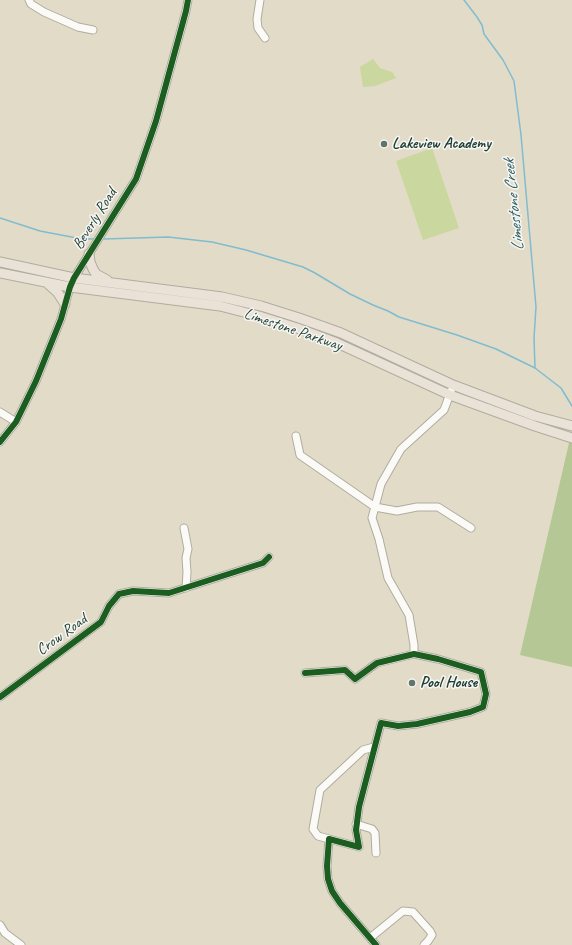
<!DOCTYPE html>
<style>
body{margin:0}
canvas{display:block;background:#e2dbc8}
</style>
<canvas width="572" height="945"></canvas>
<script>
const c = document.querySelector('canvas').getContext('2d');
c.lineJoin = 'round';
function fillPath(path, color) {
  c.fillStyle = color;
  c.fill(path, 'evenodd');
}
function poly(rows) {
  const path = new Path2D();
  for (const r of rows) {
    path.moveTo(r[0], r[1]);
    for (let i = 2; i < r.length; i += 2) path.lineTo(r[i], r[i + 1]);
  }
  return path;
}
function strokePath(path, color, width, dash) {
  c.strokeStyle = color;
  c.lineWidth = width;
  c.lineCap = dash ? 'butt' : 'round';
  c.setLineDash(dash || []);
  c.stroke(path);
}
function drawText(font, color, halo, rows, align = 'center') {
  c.font = font + ' Caveat,sans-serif';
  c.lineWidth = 3;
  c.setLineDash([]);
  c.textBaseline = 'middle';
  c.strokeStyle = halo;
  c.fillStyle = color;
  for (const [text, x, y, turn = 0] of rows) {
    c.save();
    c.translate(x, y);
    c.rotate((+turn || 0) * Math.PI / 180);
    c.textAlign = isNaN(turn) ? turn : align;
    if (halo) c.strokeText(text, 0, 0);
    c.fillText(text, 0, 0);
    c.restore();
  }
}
const green = poly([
 [373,59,380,68,392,72,396,78,375,86,363,87,360,67],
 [432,148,459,228,423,240,396,161]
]);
const forest = poly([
 [572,430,572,667,520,655]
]);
const stream = poly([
 [464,0,477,17,482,25,484,34,503,60,514,81,521,135,536,307,534,338,535,368],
 [0,218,40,231,82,239,95,239],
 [104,239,168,237,212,242,246,250,303,267,315,273,350,294,373,305,388,311,399,317,457,335,496,349,535,368,561,388,572,406]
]);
const minor = poly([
 [29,0,31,4,44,12,78,27,93,30],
 [260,0,257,19,258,28,265,38],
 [0,412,16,422],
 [296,436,300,455,375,507,397,511,417,507,438,507,471,528],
 [0,442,16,422,36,381,61,319,70,287,74,278,136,179,156,121,186,11,188,0],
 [184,528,188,549,186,558,187,572,186,588],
 [414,654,414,645,409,615,388,578,379,539,372,518,381,484,401,449,444,410,451,391],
 [305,673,345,670,355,679,377,663,414,654,438,659,481,672,486,694,483,707,470,712,417,724,398,726,381,723,359,807,356,830,359,847,329,839,327,866,328,879,332,891,340,903,376,945],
 [0,697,101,622,109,606,119,594,133,591,169,593,263,563,269,557],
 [356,824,372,829,375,833,376,853],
 [329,839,318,836,313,829,320,790,363,750,374,747],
 [0,925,5,933,21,945],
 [370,938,403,911,413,912,430,931,432,935,428,941,424,945]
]);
const major = poly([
 [89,254,90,262,93,269,96,274,107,280],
 [0,262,74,278,222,297,261,306,299,318,341,333,453,385,535,416,572,426],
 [0,273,70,287,220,306,259,316,297,328,337,343,450,395,535,426,572,438],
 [47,283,58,293,65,304]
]);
const cycleway = poly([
 [0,442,16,422,36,381,61,319,70,287,74,278,136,179,156,121,186,11,188,0],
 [305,673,345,670,355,679,377,663,414,654,438,659,481,672,486,694,483,707,470,712,417,724,398,726,381,723,359,807,356,830,359,847,329,839,327,866,328,879,332,891,340,903,376,945],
 [0,697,101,622,109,606,119,594,133,591,169,593,263,563,269,557]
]);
const markers = [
 [384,144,4,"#637468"],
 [412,683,4,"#637468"]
];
const poiNames = [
 ["Lakeview Academy",392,144],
 ["Pool House",420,683]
];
const streetNames = [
 ["Beverly Road",95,219,-58],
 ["Limestone Parkway",293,330,19],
 ["Crow Road",62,635,-36]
];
const waterNames = [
 ["Limestone Creek",514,205,-96]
];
fillPath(green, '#cad79e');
fillPath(forest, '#b5c795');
strokePath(stream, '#80bcd0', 1.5);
strokePath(minor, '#aeada0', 9);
strokePath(major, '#aeada0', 11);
strokePath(minor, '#fbfaf7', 7);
strokePath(major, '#eae2d6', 9);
strokePath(cycleway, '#1b5e20', 6);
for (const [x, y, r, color] of markers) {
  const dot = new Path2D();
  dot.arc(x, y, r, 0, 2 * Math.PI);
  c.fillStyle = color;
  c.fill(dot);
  strokePath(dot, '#f6f6f2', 1.5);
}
drawText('bold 16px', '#1f3d34', '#f6f6f2', poiNames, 'left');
drawText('16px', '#1f3d34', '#f6f6f2', streetNames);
drawText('italic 17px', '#305f64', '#f6f6f2', waterNames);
</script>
